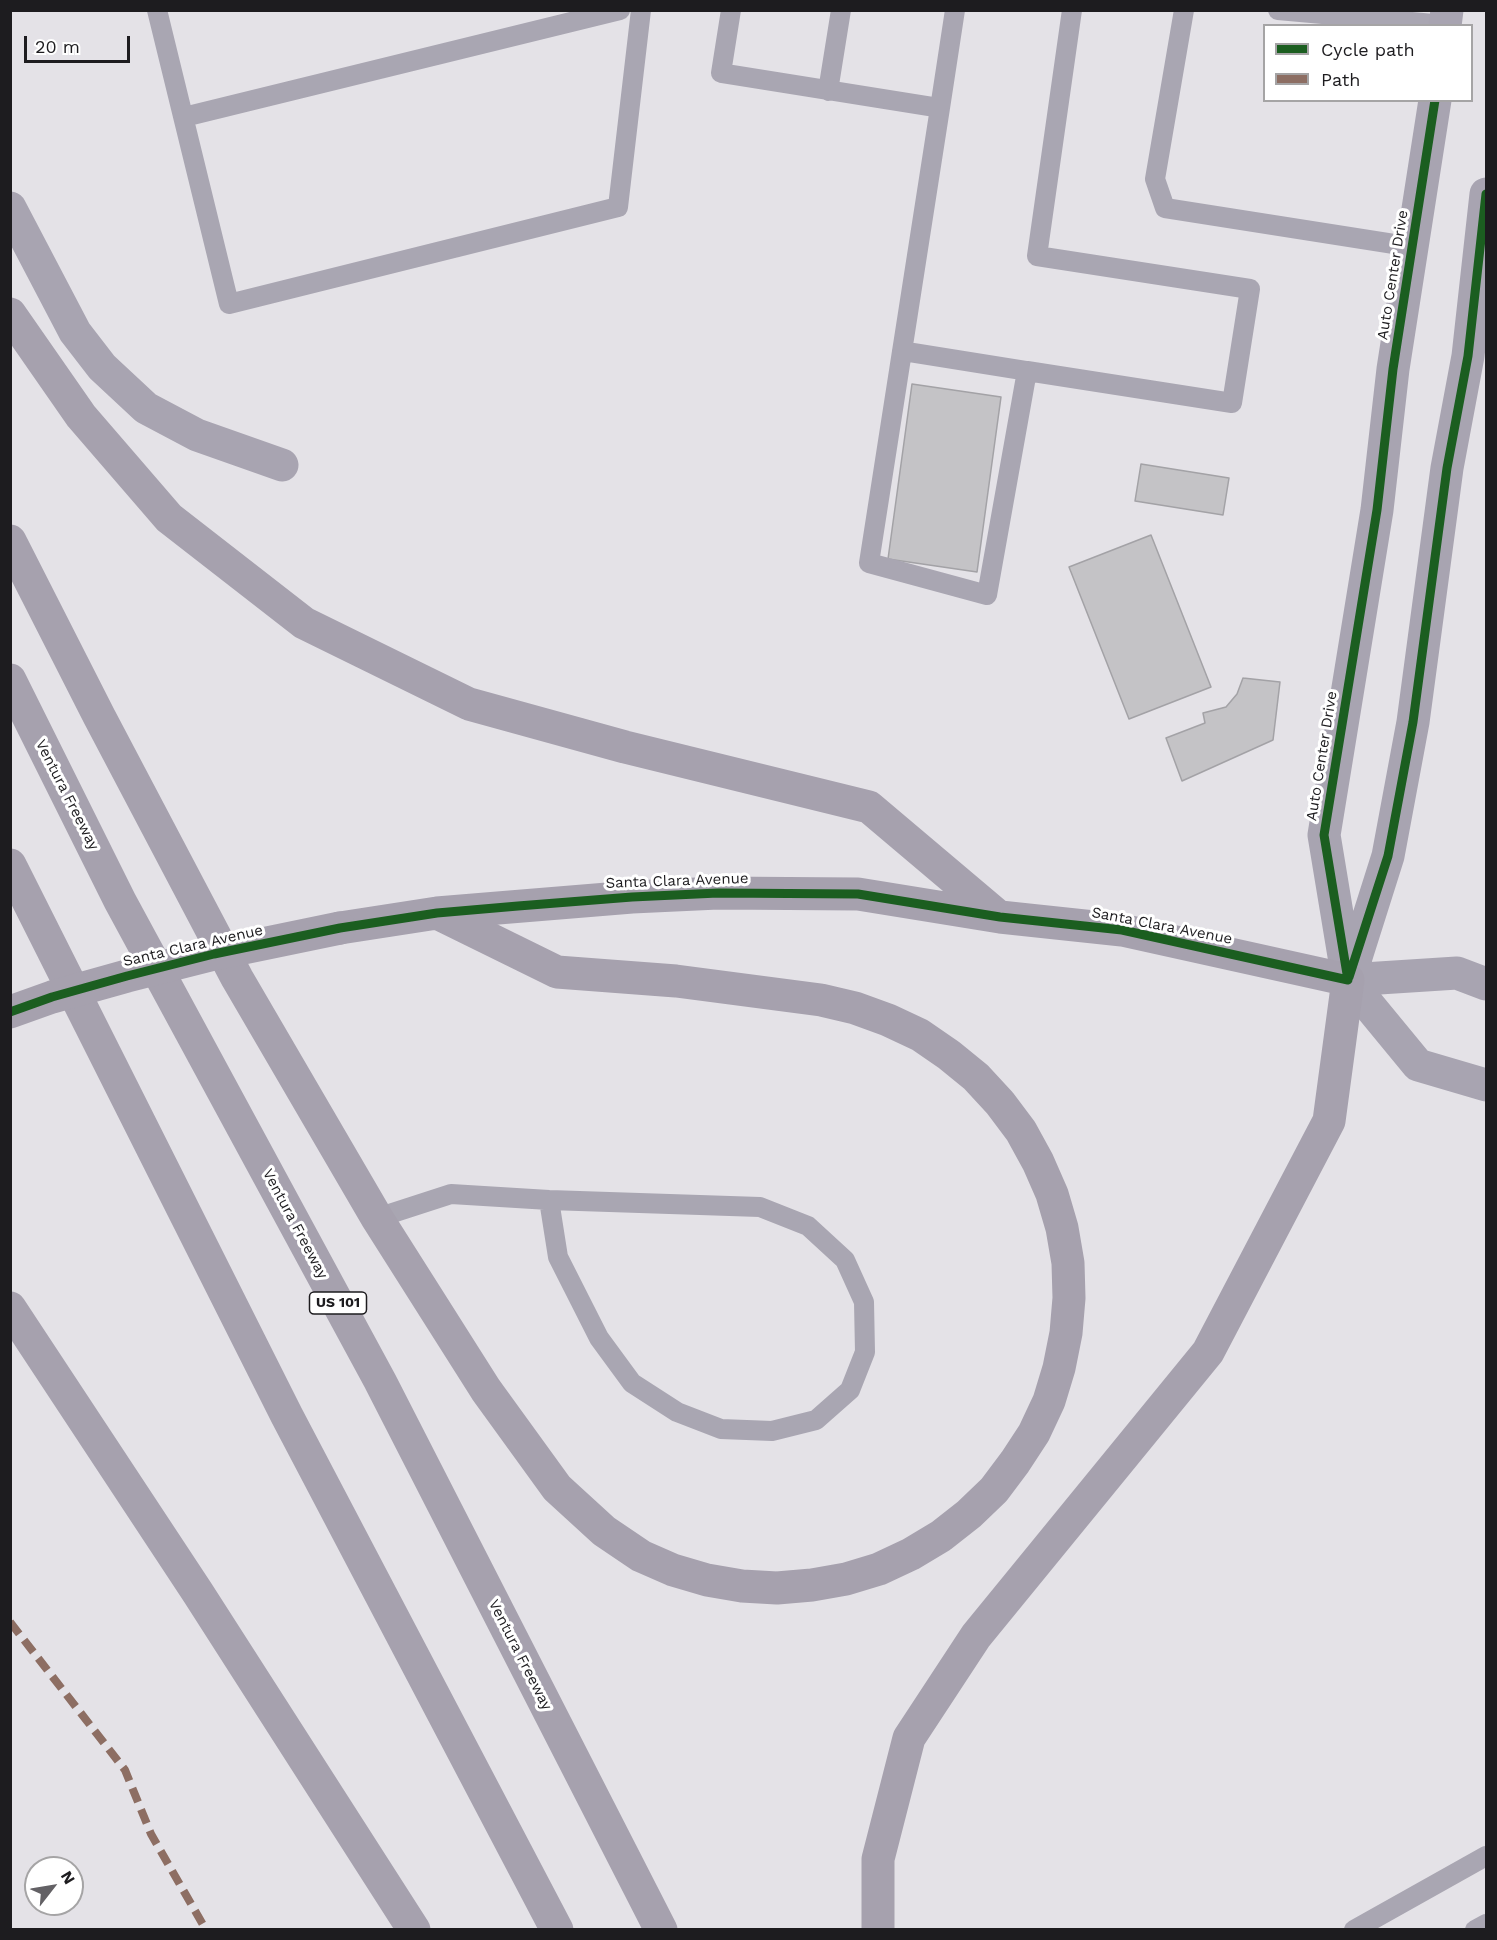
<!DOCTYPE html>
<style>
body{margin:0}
#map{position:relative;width:1497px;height:1940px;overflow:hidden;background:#e4e2e7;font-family:"Work Sans",sans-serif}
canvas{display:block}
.frame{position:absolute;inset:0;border:12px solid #1d1c1f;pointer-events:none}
.legend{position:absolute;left:1263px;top:24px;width:210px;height:78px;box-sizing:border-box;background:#fff;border:2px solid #a5a4a5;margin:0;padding:8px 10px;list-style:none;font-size:18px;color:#1d1c1f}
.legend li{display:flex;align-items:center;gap:12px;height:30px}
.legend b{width:30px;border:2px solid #a5a4a5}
.north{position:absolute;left:24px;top:1856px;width:60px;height:60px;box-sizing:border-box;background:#fff;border:2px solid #a5a4a5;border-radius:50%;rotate:59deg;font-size:16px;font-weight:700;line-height:24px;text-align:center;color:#1d1c1f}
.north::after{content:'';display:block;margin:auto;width:21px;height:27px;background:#636165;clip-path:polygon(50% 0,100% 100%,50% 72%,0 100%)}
.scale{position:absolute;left:24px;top:36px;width:106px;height:27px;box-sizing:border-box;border:3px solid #1d1c1f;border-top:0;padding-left:8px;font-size:18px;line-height:21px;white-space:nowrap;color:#1d1c1f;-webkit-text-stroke:4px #fff;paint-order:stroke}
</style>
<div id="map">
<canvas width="1497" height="1940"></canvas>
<div class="frame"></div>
<ul class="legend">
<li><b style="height:8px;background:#1b5e20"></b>Cycle path</li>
<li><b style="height:8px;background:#8d6e63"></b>Path</li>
</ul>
<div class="north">N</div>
<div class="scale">20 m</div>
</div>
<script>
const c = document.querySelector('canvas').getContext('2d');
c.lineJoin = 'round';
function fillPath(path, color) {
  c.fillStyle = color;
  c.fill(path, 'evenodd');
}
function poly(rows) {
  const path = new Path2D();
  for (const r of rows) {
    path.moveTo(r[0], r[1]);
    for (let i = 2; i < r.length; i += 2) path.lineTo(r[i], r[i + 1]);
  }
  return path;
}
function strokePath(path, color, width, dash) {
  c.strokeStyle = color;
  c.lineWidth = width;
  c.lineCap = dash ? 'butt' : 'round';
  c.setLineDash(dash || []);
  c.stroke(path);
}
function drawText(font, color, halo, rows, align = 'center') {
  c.font = font + ' "Work Sans",sans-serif';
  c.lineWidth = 6;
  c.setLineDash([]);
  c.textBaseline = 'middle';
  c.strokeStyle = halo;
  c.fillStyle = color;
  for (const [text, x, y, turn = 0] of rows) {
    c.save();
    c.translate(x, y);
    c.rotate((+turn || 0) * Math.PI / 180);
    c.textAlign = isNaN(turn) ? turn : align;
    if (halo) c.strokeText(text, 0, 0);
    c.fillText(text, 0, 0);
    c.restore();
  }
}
const building = poly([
 [912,384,1001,397,977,572,888,559,912,384],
 [1141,464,1229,478,1223,515,1135,501,1141,464],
 [1151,535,1211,687,1129,719,1069,567,1151,535],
 [1243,678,1280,682,1273,740,1182,781,1166,738,1205,723,1203,713,1226,707,1237,694,1243,678]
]);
const lane = poly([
 [157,10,229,304,618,207,641,10],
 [731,10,721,73,940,108,869,563,987,595,1027,371,1232,403,1250,289,1037,256,1072,10],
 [1184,10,1155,179,1165,208,1413,247],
 [1278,10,1445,25],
 [828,91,841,10],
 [940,108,955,10],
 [184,117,620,10],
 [902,351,1027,371],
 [377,1218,451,1194,549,1200,760,1207,808,1226,845,1260,864,1302,865,1352,850,1390,816,1420,772,1431,721,1429,677,1412,632,1383,599,1338,558,1257,549,1200],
 [1354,1930,1486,1856],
 [1475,1930,1486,1924]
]);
const secondary = poly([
 [1445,26,1447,10],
 [1435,100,1393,369,1377,510,1324,835,1348,980,1418,1065,1486,1085],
 [10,208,75,332,102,367,146,408,197,435,282,465],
 [1350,976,1388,856,1413,722,1447,468,1468,356,1486,194],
 [1348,980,1457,973,1486,984]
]);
const highway = poly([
 [10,314,81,416,169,518,304,623,469,704,625,747,869,807,998,916],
 [10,541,99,716,237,978,377,1218,486,1390,557,1488,604,1531,641,1556,673,1570,707,1580,742,1586,777,1588,812,1585,846,1579,879,1569,911,1554,941,1536,969,1514,994,1490,1015,1462,1034,1433,1049,1401,1059,1368,1066,1333,1069,1298,1068,1263,1062,1228,1052,1194,1038,1162,1021,1131,1000,1103,976,1077,949,1055,920,1035,888,1020,855,1008,821,1000,676,981,557,972,437,913],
 [10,680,120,901,380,1381,661,1930],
 [10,865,287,1416,557,1930],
 [340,928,437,913,632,897,718,893,858,894,1000,917,1122,930,1348,980,1329,1121,1208,1352,976,1636,909,1738,878,1859,878,1930],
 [10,1308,198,1593,414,1930]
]);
const highwayBridge = poly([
 [10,1012,52,997,127,976,214,954,340,928]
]);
const quiet = poly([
 [10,1622,125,1770,151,1834,206,1930]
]);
const cycleway = poly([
 [1349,977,1388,856,1413,722,1447,468,1468,356,1486,194],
 [1348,980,1324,835,1377,510,1393,369,1435,100],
 [10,1012,52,997,127,976,214,954,340,928,437,913,518,906,632,897,718,893,858,894,1000,917,1122,930,1348,980]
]);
const shields = [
 [338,1303,57]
];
const shieldNames = [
 ["US 101",338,1303]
];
const streetNames = [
 ["Auto Center Drive",1393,275,-81],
 ["Auto Center Drive",1322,756,-81],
 ["Ventura Freeway",67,795,63],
 ["Santa Clara Avenue",677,881,-2],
 ["Santa Clara Avenue",1162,926,11],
 ["Santa Clara Avenue",193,946,-13],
 ["Ventura Freeway",295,1224,62],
 ["Ventura Freeway",520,1655,63]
];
fillPath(building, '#c4c3c6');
strokePath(building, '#a3a2a6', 1.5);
strokePath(lane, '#a9a6b2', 20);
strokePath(secondary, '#a8a4b1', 33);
strokePath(highway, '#a6a1ae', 33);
strokePath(highwayBridge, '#a6a1ae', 33);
strokePath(quiet, '#8d6e63', 8, [15, 8]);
strokePath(cycleway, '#1b5e20', 9);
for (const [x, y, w] of shields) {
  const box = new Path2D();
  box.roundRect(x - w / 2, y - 11, w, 22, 4.5);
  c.fillStyle = '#fff';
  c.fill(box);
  strokePath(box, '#1d1c1f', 1.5);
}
drawText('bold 14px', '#1d1c1f', null, shieldNames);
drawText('15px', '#1d1c1f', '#fff', streetNames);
</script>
